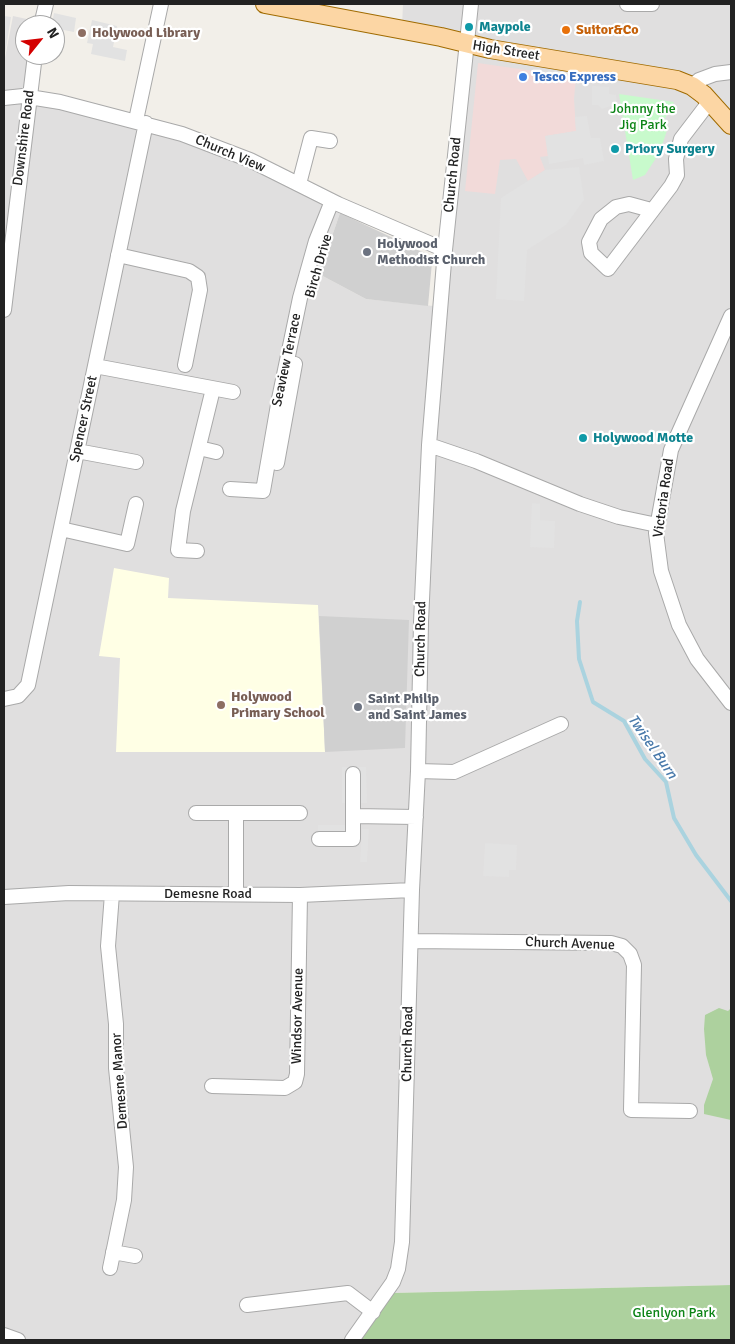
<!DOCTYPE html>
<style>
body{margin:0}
#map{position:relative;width:735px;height:1344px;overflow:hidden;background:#f2efe9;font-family:Signika,sans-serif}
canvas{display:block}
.frame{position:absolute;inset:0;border:5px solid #222;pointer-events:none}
.north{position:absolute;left:15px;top:15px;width:50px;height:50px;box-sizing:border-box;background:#fff;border:1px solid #a7a7a7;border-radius:50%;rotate:61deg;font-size:14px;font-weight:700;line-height:20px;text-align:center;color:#222}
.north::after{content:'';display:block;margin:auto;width:18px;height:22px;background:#d40000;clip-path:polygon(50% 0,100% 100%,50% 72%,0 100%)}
</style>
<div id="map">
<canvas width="735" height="1344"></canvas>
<div class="frame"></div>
<div class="north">N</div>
</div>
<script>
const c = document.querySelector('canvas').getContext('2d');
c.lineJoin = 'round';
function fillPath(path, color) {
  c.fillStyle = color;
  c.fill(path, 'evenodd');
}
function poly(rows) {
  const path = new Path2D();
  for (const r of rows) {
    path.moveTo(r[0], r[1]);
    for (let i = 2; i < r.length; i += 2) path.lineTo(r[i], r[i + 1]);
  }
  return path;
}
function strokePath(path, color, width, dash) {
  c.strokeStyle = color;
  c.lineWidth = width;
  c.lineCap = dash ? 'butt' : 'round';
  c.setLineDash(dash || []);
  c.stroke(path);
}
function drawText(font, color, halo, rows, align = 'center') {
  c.font = font + ' Signika,sans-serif';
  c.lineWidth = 4.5;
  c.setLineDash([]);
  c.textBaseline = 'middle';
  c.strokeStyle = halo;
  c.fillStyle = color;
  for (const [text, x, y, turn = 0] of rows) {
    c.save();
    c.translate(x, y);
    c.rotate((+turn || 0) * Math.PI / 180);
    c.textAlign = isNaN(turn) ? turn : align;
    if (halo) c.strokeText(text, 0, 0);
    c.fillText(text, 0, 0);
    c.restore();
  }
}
const residential = poly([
 [403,4,731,4,731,1285,393,1293,357,1340,4,1340,4,63,13,16,36,21,39,25,25,25,25,55,41,55,32,101,209,148,340,213,319,274,366,299,443,307,471,40,402,26]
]);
const commercial = poly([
 [478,63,576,77,574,99,576,131,546,136,548,156,540,157,545,170,528,181,516,159,500,160,495,194,465,191]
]);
const education = poly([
 [114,568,169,578,168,598,318,605,325,752,116,752,120,658,99,656]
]);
const religious = poly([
 [340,213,427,254,432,262,428,306,366,299,319,274],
 [319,616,409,620,405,748,325,752]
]);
const forest = poly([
 [719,1008,728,1011,731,1008,731,1120,704,1114,704,1105,713,1079,706,1055,704,1029,705,1015],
 [731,1285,731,1340,357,1340,393,1293]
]);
const park = poly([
 [619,94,674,102,663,122,668,127,660,152,645,175,633,180]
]);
const parking = poly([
 [54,13,76,18,74,32,64,30,62,47,55,46,55,25,52,24],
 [4,16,11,17,4,61],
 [92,20,117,26,113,47,127,50,125,61,91,54,93,44,87,43],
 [592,86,609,87,609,94,616,95,617,104,602,109,598,105,592,105],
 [587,116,591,138,600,138,604,161,584,165,583,158,549,164,545,136,576,131,575,117],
 [579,167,584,200,566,225,527,250,524,301,496,299,501,198,545,170],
 [532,503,540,504,540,520,555,521,554,548,530,547],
 [342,767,366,767,367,803,342,803],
 [318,825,346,825,346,833,318,834],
 [362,829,369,829,367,862,360,862],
 [485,843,517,845,516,870,509,870,509,877,483,876]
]);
const stream = poly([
 [580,602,577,621,579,659,593,702,624,721,645,759,666,782,674,818,696,855,731,901]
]);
const minor = poly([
 [627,4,652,4],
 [41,25,46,4],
 [692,86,699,80,715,74,731,72],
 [4,98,23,96,60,102,182,134,250,160,338,204,445,250],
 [136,120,161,4],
 [299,184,311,138,330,141],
 [651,210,629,204,616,207,601,219,589,242,591,253,608,269,671,186,677,175,676,159,681,139,710,101],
 [118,255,189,271,198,277,200,290,185,365],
 [4,310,35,55],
 [731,316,671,450,656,533,661,571,679,625,697,659,731,703],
 [95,366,233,392],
 [429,445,476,461,580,504,619,517,657,525],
 [199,448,216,452],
 [77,451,136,462],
 [277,463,295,364],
 [230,489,263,491,279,399,300,298,316,241,332,201],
 [61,529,127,544,136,504],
 [197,551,178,550,183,511,213,389],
 [4,699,18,696,28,685,146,123],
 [418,771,454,772,561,724],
 [196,813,300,813],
 [236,813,236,893],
 [353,816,416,817],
 [319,839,353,839,353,774],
 [4,897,69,893,300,895,412,890],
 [411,941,611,943,622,946,630,954,634,965,631,1110,690,1111],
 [212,1086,285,1088,295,1082,297,1074,300,895],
 [113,1252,135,1256],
 [110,1268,124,1200,126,1167,116,1068,116,1024,108,946,112,894],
 [247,1305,348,1293,373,1312],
 [4,1335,18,1340],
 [352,1340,393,1282,398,1269,402,1242,412,890,418,771,421,622,429,445,445,250,471,4]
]);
const major = poly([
 [265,4,441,37,490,49,677,80,692,86,704,95,731,125]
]);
const markers = [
 [469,27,5,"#0f9aa8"],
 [566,30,5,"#e8710a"],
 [82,33,5,"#8d6e63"],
 [523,77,5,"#3f7fe0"],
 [615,149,5,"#0f9aa8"],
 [367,252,5,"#6b7280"],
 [583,438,5,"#0f9aa8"],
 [221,705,5,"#8d6e63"],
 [358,707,5,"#6b7280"]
];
const cultureNames = [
 ["Maypole",479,27],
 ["Priory Surgery",625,149],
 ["Holywood Motte",593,438]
];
const foodNames = [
 ["Suitor&Co",576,30]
];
const educationNames = [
 ["Holywood Library",92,33],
 ["Holywood",231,697],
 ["Primary School",231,713]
];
const streetNames = [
 ["High Street",506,51,9],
 ["Downshire Road",24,138,-83],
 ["Church View",230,154,23],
 ["Church Road",453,175,-84],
 ["Birch Drive",319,266,-74],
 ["Seaview Terrace",287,360,-78],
 ["Spencer Street",84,419,-78],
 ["Victoria Road",664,498,-82],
 ["Church Road",421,639,-89],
 ["Demesne Road",208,894],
 ["Church Avenue",570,944,2],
 ["Windsor Avenue",298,1016,-89],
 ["Church Road",408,1044,-89],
 ["Demesne Manor",120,1081,-94]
];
const shopNames = [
 ["Tesco Express",533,77]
];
const parkNames = [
 ["Johnny the",643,109],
 ["Jig Park",643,125],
 ["Glenlyon Park",674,1313]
];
const worshipNames = [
 ["Holywood",377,244],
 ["Methodist Church",377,260],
 ["Saint Philip",368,699],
 ["and Saint James",368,715]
];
const waterNames = [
 ["Twisel Burn",652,747,55]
];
fillPath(residential, '#e0dfdf');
fillPath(commercial, '#f2dad9');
fillPath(education, '#ffffe5');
fillPath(religious, '#d0d0d0');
fillPath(forest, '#add19e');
fillPath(park, '#c8facc');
fillPath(parking, '#e2e2e2');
strokePath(stream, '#aad3df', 4);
strokePath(minor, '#a9a9a9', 16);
strokePath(major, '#a06b00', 20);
strokePath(minor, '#fff', 14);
strokePath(major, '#fcd6a4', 18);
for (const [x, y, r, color] of markers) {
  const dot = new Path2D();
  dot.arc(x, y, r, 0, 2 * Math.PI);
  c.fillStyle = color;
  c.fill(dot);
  strokePath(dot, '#fff', 2);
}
drawText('bold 14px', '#0d838f', '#fff', cultureNames, 'left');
drawText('bold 14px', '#c56008', '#fff', foodNames, 'left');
drawText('bold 14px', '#785e54', '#fff', educationNames, 'left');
drawText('14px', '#222', '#fff', streetNames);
drawText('bold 14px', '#366cbe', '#fff', shopNames, 'left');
drawText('14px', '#0c8416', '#fff', parkNames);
drawText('bold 14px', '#5b616d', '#fff', worshipNames, 'left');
drawText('italic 15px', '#4a7aab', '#fff', waterNames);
</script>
